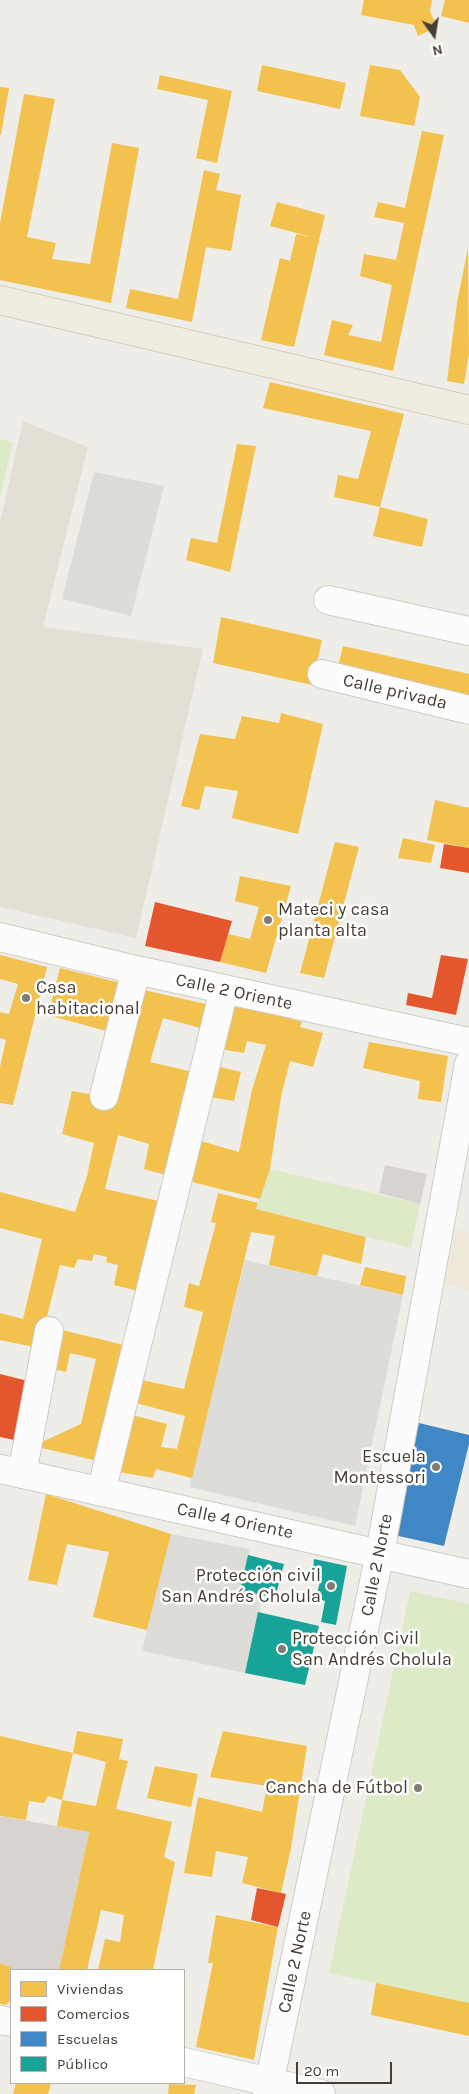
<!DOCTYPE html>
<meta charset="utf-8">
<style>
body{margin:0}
#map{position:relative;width:469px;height:2094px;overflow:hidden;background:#efede8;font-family:Karla,sans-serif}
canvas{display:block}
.legend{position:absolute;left:10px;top:1969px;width:175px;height:115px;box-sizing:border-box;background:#fff;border:1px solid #b5b2ae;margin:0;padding:6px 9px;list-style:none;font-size:15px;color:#453e34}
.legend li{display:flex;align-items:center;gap:10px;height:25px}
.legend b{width:25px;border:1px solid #b5b2ae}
.north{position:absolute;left:409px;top:10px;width:50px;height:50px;-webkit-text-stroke:4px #fff;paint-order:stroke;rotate:167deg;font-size:14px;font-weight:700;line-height:20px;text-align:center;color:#453e34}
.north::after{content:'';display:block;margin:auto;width:18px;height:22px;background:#453e34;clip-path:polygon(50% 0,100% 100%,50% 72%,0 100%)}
.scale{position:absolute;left:296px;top:2062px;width:96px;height:22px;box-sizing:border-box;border:2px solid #453e34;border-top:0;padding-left:6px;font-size:15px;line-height:18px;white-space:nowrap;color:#453e34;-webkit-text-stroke:4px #fff;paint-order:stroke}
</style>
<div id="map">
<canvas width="469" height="2094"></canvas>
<ul class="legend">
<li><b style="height:14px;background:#f2c14e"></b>Viviendas</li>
<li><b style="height:14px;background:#e4572e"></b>Comercios</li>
<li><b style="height:14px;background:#3f88c5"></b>Escuelas</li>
<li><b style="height:14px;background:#17a398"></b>Público</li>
</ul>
<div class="north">N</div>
<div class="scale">20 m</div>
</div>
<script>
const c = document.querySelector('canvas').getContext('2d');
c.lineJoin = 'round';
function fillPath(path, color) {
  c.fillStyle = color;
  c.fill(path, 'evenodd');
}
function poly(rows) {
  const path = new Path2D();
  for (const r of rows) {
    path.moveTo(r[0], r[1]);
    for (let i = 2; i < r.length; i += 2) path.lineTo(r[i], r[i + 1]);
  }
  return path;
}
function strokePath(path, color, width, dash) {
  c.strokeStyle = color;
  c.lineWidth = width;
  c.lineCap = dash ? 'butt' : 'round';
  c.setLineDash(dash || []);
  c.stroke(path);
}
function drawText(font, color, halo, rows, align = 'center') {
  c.font = font + ' Karla,sans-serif';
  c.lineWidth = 5;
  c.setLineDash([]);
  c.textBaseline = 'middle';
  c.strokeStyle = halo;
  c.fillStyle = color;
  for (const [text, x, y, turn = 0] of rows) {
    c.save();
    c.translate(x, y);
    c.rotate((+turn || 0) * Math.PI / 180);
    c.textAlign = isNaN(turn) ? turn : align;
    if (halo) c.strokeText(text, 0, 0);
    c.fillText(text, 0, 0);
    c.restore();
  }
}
const residential = poly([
 [23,421,88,447,43,627,203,649,136,938,0,907,0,523]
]);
const education = poly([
 [456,1230,469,1233,469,1290,444,1284]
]);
const green = poly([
 [0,439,13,442,0,498],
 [270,1169,420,1204,411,1248,256,1209],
 [410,1591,469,1604,469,2003,329,1973]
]);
const parking = poly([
 [94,472,164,486,131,616,62,599],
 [245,1260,403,1295,355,1526,189,1487],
 [171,1534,250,1549,240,1590,263,1595,245,1673,142,1651]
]);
const homes = poly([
 [364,0,432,0,430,11,437,27,418,36,414,25,361,15],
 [445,0,469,0,469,23,441,16],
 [262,65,346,83,340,109,257,91],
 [370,65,400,70,420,97,414,126,360,116],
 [160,75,232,91,217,163,196,158,208,100,157,89],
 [0,87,9,88,1,135,0,135],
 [24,94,55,99,27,237,56,243,52,259,90,264,112,143,139,148,111,303,0,280,0,223],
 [422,131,444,135,393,371,324,355,332,320,353,325,348,335,381,342,392,285,360,276,364,254,396,260,404,223,374,217,378,202,405,208],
 [204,170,220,174,216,190,241,195,231,251,206,247,192,322,126,308,130,289,178,299],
 [277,202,325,215,294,347,261,340,280,258,290,261,296,234,312,237,270,226],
 [468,248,469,354,464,384,447,381,457,303],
 [270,382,404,414,380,507,334,497,338,475,358,479,371,431,263,408],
 [237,444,256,446,230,572,186,560,191,538,217,543],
 [380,507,428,519,422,547,373,536],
 [221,617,322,640,312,685,213,663],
 [343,646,469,674,469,700,337,671],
 [281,713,323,724,298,834,232,818,238,791,205,786,199,810,181,806,200,734,235,739,242,716,279,723],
 [435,800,469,808,469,848,427,840],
 [403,838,435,845,431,863,398,858],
 [335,842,359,847,324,978,300,973],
 [240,876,291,886,266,973,220,962,228,934,250,939,259,907,235,901],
 [0,955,47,967,13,1105,0,1103,0,1067,6,1040,0,1038,0,1012,9,1014,18,984,0,979],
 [60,968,129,985,117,1034,48,1015],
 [135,988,210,1005,204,1029,163,1018,150,1062,193,1072,169,1176,144,1169,149,1144,118,1135,105,1189,163,1202,142,1292,114,1285,118,1265,106,1262,107,1257,94,1254,92,1261,78,1259,74,1268,60,1265,39,1348,0,1340,0,1313,23,1319,42,1239,0,1228,0,1192,75,1212,87,1176,94,1143,62,1134,72,1091,100,1096],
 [230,1006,275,1014,302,1022,300,1027,323,1033,313,1067,290,1061,281,1097,270,1169,260,1199,184,1180,197,1140,239,1152,252,1090,266,1045,247,1041,244,1053,220,1049],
 [369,1042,448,1056,441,1102,418,1099,420,1081,363,1068],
 [216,1066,241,1072,234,1101,209,1097],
 [218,1193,258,1203,256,1209,366,1237,361,1264,323,1254,317,1276,269,1265,275,1236,251,1232,192,1478,156,1469,153,1478,113,1471,128,1414,167,1424,161,1447,177,1449,185,1416,132,1402,137,1379,184,1389,203,1312,184,1307,189,1283,199,1286,216,1223,211,1222],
 [365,1267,406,1276,403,1295,360,1285],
 [54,1328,128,1346,98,1461,33,1446,81,1424,96,1359,70,1353,66,1372,45,1367],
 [46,1494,171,1534,147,1630,93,1617,109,1552,67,1544,57,1585,28,1580],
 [77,1731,123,1739,119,1759,128,1761,116,1809,172,1822,164,1857,175,1862,153,1970,98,1970,105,1939,120,1942,124,1915,101,1910,87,1970,59,1970,89,1832,57,1826,62,1800,96,1806,106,1762,73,1753,62,1800,48,1796,44,1803,29,1801,26,1820,0,1816,0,1736,73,1753],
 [223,1731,307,1746,291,1848,281,1893,242,1883,248,1857,216,1851,212,1877,184,1873,198,1797,262,1812,267,1786,210,1777],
 [155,1766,198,1774,191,1807,147,1798],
 [216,1915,278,1927,254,2060,196,2047,213,1963,208,1963],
 [0,1963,11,1967,12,1970,11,2000,6,2005,0,2004],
 [376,1983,469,2003,469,2036,371,2015],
 [16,2083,51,2083,48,2094,13,2094],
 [169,2084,196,2085,194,2094,168,2094]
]);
const shops = poly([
 [444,844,469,848,469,873,440,868],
 [155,902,232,921,220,962,145,946],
 [441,955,468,959,456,1015,406,1005,408,993,432,998],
 [0,1374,32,1382,19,1441,0,1437],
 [257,1888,286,1894,278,1927,251,1920]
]);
const schools = poly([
 [419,1423,469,1435,469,1444,444,1546,394,1535]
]);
const public = poly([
 [248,1555,284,1564,275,1598,240,1590],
 [314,1559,347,1566,336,1625,321,1622,325,1601,316,1598,322,1573,313,1571],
 [258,1612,319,1626,305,1685,245,1673]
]);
const building = poly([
 [385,1165,427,1174,420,1204,379,1193],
 [0,1816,89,1832,59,1970,12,1970,11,1967,0,1963]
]);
const minor = poly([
 [328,600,469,631],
 [322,674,469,710],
 [0,937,136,970,469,1042],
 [104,1096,136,970],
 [0,1469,469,1574],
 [22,1474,49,1331],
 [101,1492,224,990],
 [0,2020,11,2022],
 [184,2062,321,2094],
 [267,2094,380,1553,469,1064]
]);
const major = poly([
 [0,300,469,410]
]);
const markers = [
 [268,920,5,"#807b73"],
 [26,998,5,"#807b73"],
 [436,1467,5,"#807b73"],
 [331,1586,5,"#807b73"],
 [282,1649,5,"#807b73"],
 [418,1788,5,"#807b73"]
];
const streetNames = [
 ["Calle privada",395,692,13],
 ["Calle 2 Oriente",234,992,12],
 ["Calle 4 Oriente",235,1521,12],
 ["Calle 2 Norte",377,1565,-79],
 ["Calle 2 Norte",295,1962,-78]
];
const poiNames = [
 ["Mateci y casa",278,910],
 ["planta alta",278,931],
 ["Casa",36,988],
 ["habitacional",36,1009],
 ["Escuela",426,1457,"right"],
 ["Montessori",426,1478,"right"],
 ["Protección civil",321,1576,"right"],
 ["San Andrés Cholula",321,1597,"right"],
 ["Protección Civil",292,1639],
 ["San Andrés Cholula",292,1660],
 ["Cancha de Fútbol",408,1788,"right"]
];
fillPath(residential, '#e3dfd5');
fillPath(education, '#ede8da');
fillPath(green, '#ddeac8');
fillPath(parking, '#dedcd8');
fillPath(homes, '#f2c14e');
fillPath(shops, '#e4572e');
fillPath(schools, '#3f88c5');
fillPath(public, '#17a398');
fillPath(building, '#d7d4cf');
strokePath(minor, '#cdcbc5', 30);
strokePath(major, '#d2c9b5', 30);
strokePath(minor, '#fdfcfc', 28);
strokePath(major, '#f1ece2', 28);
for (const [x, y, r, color] of markers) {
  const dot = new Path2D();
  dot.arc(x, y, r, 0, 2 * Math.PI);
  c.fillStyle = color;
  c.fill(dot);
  strokePath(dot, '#fff', 2);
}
drawText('18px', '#453e34', '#fff', streetNames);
drawText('18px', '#453e34', '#fff', poiNames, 'left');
</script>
